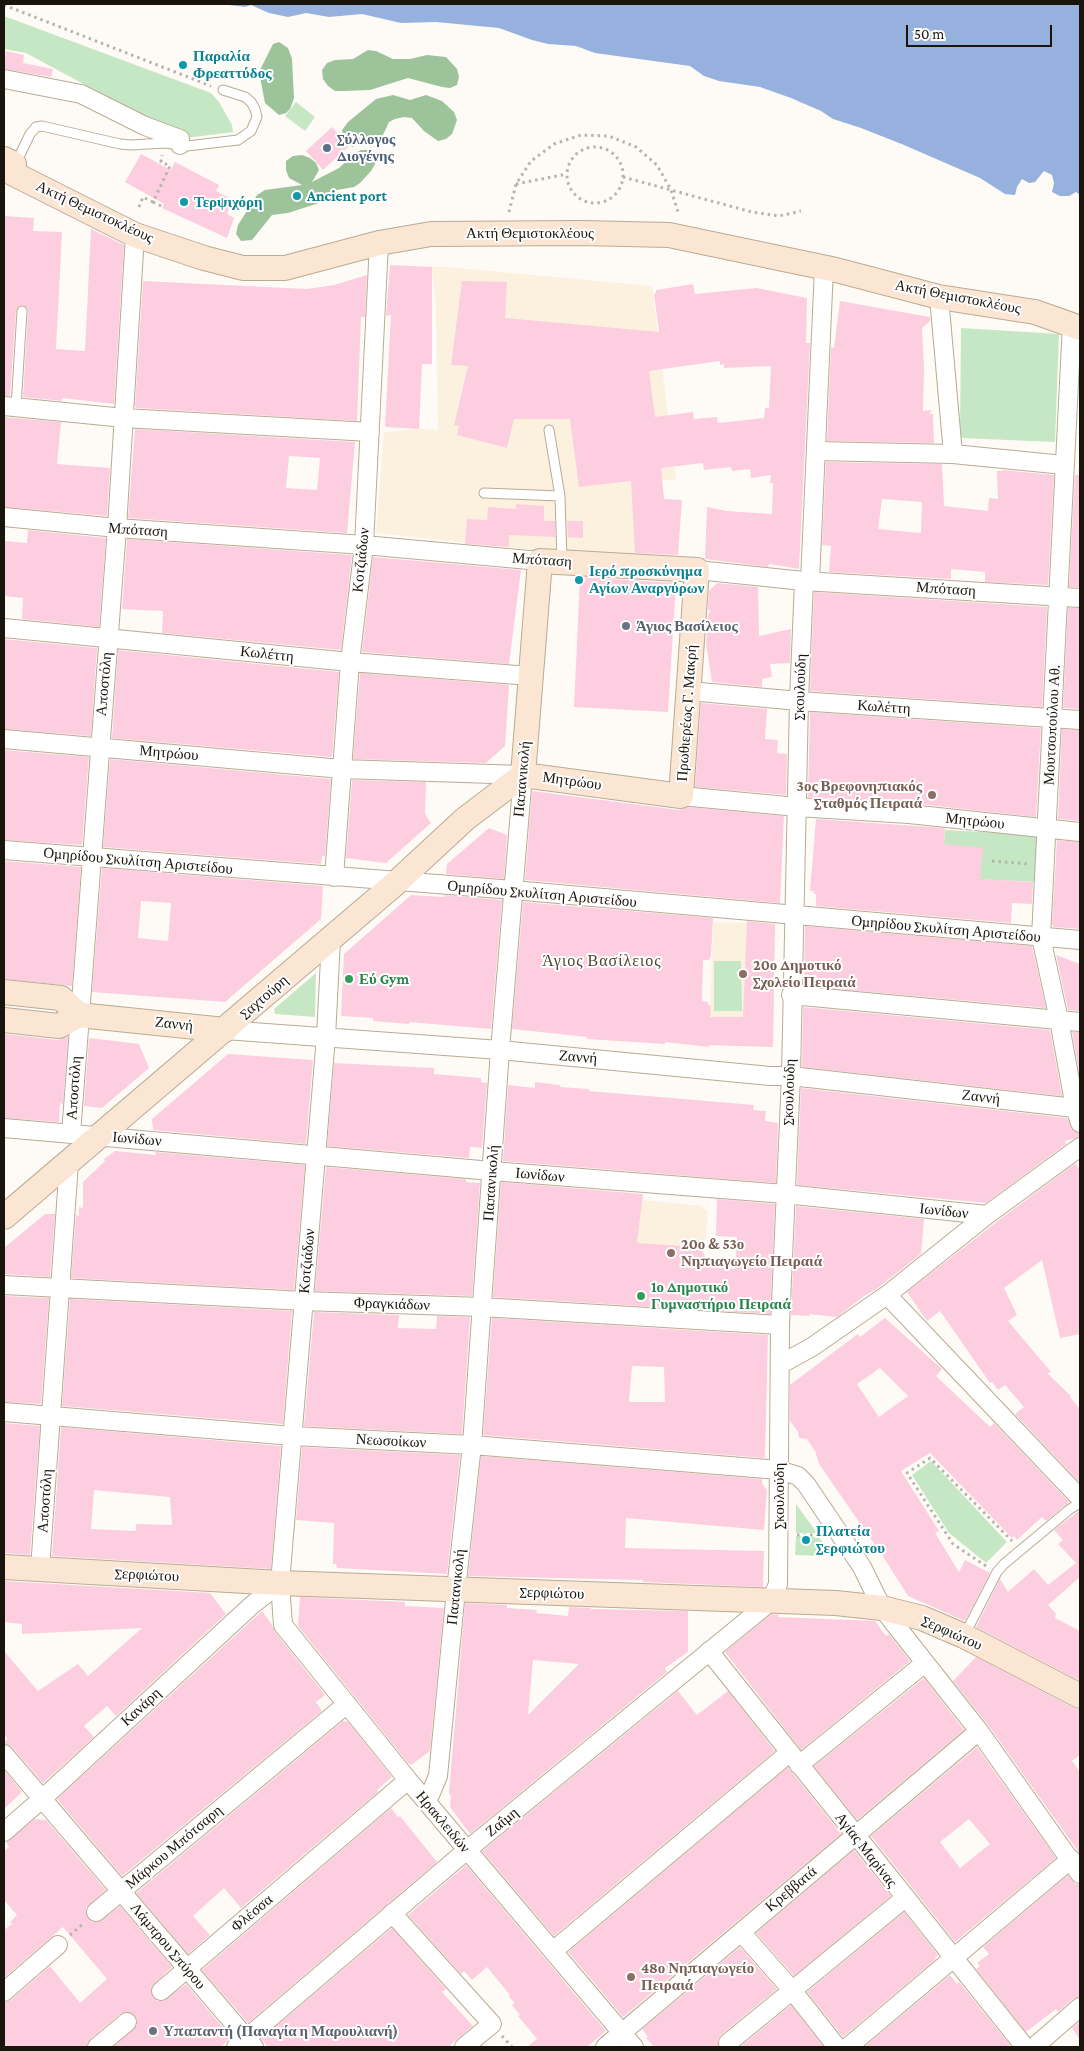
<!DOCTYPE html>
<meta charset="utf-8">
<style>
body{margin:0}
#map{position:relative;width:1084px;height:2051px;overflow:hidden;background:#fefbf6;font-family:"Crimson Pro",serif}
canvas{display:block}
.frame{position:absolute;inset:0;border:5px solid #1a150c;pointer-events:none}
.scale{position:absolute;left:906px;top:25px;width:146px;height:22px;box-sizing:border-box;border:2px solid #1a150c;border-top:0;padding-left:6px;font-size:15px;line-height:18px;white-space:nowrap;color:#1a150c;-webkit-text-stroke:4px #fff;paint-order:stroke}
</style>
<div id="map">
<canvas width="1084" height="2051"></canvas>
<div class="frame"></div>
<div class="scale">50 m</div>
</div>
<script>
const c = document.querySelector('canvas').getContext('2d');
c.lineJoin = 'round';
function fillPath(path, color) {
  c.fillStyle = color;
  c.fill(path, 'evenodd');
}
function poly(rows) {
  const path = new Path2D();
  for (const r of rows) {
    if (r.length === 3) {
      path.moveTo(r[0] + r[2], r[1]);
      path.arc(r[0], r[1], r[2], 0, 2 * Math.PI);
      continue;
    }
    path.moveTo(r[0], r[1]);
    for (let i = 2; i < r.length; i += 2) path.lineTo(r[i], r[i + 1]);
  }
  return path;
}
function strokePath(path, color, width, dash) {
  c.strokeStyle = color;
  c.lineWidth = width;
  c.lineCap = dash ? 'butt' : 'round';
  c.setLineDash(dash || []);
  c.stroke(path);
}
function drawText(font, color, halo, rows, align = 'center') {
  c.font = font + ' "Crimson Pro",serif';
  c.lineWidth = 4;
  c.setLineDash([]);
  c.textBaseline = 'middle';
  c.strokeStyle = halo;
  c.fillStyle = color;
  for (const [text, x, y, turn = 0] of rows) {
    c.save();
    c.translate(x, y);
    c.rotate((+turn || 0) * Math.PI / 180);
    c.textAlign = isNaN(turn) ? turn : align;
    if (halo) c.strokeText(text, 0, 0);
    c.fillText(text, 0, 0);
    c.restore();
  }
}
const built = poly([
 [432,267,447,267,652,286,676,479,632,484,636,556,562,553,376,533,384,432,419,429,438,430,436,312],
 [713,922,775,924,774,991,771,991,772,1000,774,1000,773,1047,709,1045],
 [642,1200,702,1206,708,1212,703,1267,636,1250]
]);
const green = poly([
 [4,16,211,93,219,102,232,125,233,132,186,138,178,135,26,53,4,49],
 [296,102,315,117,305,131,285,116],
 [961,328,1059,334,1055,442,960,438],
 [945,830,1038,835,1035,882,953,878,943,859],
 [714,961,741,961,742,1011,714,1011],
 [316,973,315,1017,275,1014,274,1009],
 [931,1461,1007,1542,986,1563,949,1533,912,1475],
 [796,1504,817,1533,796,1533],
 [796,1536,819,1537,829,1552,825,1556,795,1555]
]);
const forest = poly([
 [279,42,288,48,292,59,294,98,290,109,286,113,279,115,265,103,259,72,273,44],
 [368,50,376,51,393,59,410,59,427,55,446,57,457,69,459,77,457,85,450,88,442,87,408,78,370,90,344,91,335,91,328,86,323,79,322,70,327,63,335,60,353,59],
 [393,95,410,100,426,95,442,101,454,112,457,120,452,134,446,139,438,141,424,131,412,118,404,117,395,119,389,122,382,137,367,140,352,147,344,138,342,130,348,122,376,99],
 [361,150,370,150,375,156,375,164,371,171,360,183,354,187,337,190,325,201,288,213,272,215,252,240,241,241,236,234,238,225,257,195,265,190,302,185,289,178,286,170,286,161,293,156,302,155,310,158,316,163,319,170,312,182,339,168,354,154]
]);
const water = poly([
 [221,4,1080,4,1080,195,1076,192,1069,196,1060,196,1052,192,1054,183,1052,175,1044,171,1035,182,1029,183,1022,179,1017,187,1015,195,1005,194,980,178,904,145,861,128,833,119,821,111,791,98,760,87,719,81,704,76,690,66,595,53,576,46,548,44,532,40,499,28,436,22,401,23,362,14,329,17,306,13,288,17,269,13,251,5,245,7]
]);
const building = poly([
 [6,51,24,55,23,63,53,69,51,77,4,69],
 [332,127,349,146,323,170,306,151],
 [141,154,171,170,175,162,219,185,216,191,233,200,227,214,234,218,227,238,162,208,164,204,125,182],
 [4,216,34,218,33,231,62,232,56,349,85,351,91,229,124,245,114,404,62,398,62,401,23,397,28,311,27,308,23,305,19,306,16,311,10,396,4,396],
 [390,265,432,267,432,364,422,364,419,429,386,427,385,425,391,315,386,316],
 [367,275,365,317,361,317,357,421,137,408,135,406,143,281,307,289,334,285],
 [462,281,507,282,505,318,659,332,654,294,656,293,656,290,693,284,695,294,756,288,807,298,806,343,810,343,799,569,769,564,768,567,705,559,707,507,726,511,772,514,773,483,770,483,771,475,751,478,750,469,732,471,731,467,704,470,703,463,661,468,664,499,682,500,678,555,635,553,631,481,579,487,570,419,514,419,507,448,457,435,459,426,454,425,468,366,451,365],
 [720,361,720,365,724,364,724,368,771,366,769,408,765,408,764,418,718,423,717,417,694,419,693,412,655,417,649,371],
 [840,301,930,317,930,321,922,328,924,368,923,411,931,410,930,414,933,414,934,443,827,441,831,347,834,348],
 [4,417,61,422,57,464,110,468,107,516,4,507],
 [135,429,355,442,347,533,128,518],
 [289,456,320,458,317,490,286,488],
 [826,462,942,464,944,506,988,511,989,498,998,499,997,471,1002,471,1002,470,1054,475,1048,585,985,582,985,572,951,569,951,579,829,572,831,546,822,545],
 [882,499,922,502,921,533,878,529],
 [1075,475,1080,475,1080,587,1069,587],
 [516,504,544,506,544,521,555,521,555,537,509,535,509,547,465,544,467,519,487,520,488,507,516,509],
 [567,521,583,521,583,538,568,537],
 [28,530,106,538,99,627,22,619,23,598,4,596,4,541,27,543],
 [127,539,352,555,341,650,162,633,163,611,122,609],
 [373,557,521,570,509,664,362,652],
 [580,577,676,583,668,712,574,707],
 [717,583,758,587,759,636,791,629,790,663,770,664,772,677,762,679,762,687,712,682,706,644,708,615,710,611,708,609,709,591],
 [814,592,1047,607,1042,707,810,691],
 [1068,608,1080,608,1080,709,1063,708],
 [4,639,97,648,91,736,4,729],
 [118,650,339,672,332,757,112,738],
 [360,673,509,685,505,746,486,763,353,759],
 [701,703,767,709,765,739,778,740,777,753,787,754,786,795,695,787],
 [810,712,1041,728,1036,817,910,803,808,797],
 [1062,729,1080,730,1080,821,1058,819],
 [4,750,89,757,82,845,4,840],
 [110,759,331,779,325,856,322,856,321,864,103,847],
 [352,780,426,782,425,814,431,823,386,863,346,858],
 [532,791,679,810,688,807,784,816,780,903,525,880],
 [816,819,945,828,944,844,983,848,980,879,1033,882,1032,904,1012,903,1011,923,816,906,816,894,814,894,814,891,810,891],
 [489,828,507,835,504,879,446,874,447,864],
 [1057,840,1080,842,1080,929,1054,927,1052,924],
 [4,861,81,867,72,986,4,979],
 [102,868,323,886,321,919,225,1002,92,992],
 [141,901,171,903,168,941,138,938],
 [411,895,444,897,445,895,502,900,491,1029,409,1022,409,1024,373,1021,373,1018,341,1016,344,954],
 [523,902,713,918,711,957,710,957,709,960,703,960,702,1001,708,1002,708,1005,711,1006,710,1017,743,1017,747,921,775,924,773,1047,709,1045,709,1047,665,1042,665,1044,587,1039,587,1037,512,1029],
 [805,926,1032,946,1046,1008,804,986],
 [1056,955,1080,964,1080,1011,1068,1010],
 [803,1007,1050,1030,1062,1096,802,1067],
 [1072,1032,1080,1032,1080,1077],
 [4,1034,58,1040,68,1037,63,1104,60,1103,59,1122,4,1118],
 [89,1038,139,1044,149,1068,102,1108,84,1106],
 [228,1054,313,1060,306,1144,153,1130,152,1119],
 [334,1063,434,1068,434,1074,481,1078,481,1082,487,1083,482,1148,470,1147,469,1158,327,1146],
 [535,1082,560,1085,560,1087,589,1089,589,1091,754,1105,753,1110,766,1111,765,1121,778,1123,776,1183,503,1161,508,1085,535,1088],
 [801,1088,1067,1118,1073,1131,1080,1133,1080,1137,1065,1141,1066,1144,986,1203,797,1185],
 [115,1151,156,1155,155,1152,305,1165,294,1290,71,1278,76,1215,79,1216,79,1207,83,1208,83,1182,105,1161,104,1159],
 [1076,1163,1080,1171,1080,1334,1060,1338,1042,1260,1004,1288,1017,1315,1008,1321,1051,1372,1047,1373,1071,1396,1070,1397,1080,1409,1080,1483,1015,1414,1024,1407,1005,1385,998,1390,992,1382,990,1383,940,1311,927,1321,907,1292,999,1220],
 [326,1167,466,1179,466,1182,480,1183,472,1296,315,1291],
 [501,1182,643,1194,637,1243,699,1247,712,1267,735,1269,737,1237,716,1236,717,1199,775,1204,770,1314,493,1297],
 [796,1206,924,1219,921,1254,875,1290,864,1296,837,1317,809,1314,810,1316,791,1315],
 [45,1214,55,1214,50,1277,4,1274,4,1248],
 [4,1296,49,1298,41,1404,4,1402],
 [70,1299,292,1311,283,1424,62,1406],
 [314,1312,399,1315,398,1328,436,1329,437,1316,470,1317,462,1434,304,1426],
 [492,1318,768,1335,765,1457,764,1458,483,1435],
 [632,1366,664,1367,665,1402,629,1402],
 [885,1318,942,1369,936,1376,990,1427,994,1423,1069,1502,1046,1521,1042,1517,1017,1540,1014,1536,1012,1538,930,1453,901,1471,939,1531,935,1533,959,1572,965,1560,990,1573,965,1621,908,1596,884,1558,819,1464,815,1451,807,1439,799,1438,798,1432,790,1421,790,1385,835,1351,858,1334,860,1337],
 [880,1368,908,1396,879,1417,857,1384],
 [4,1423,40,1426,30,1555,4,1553],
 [61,1427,281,1446,271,1569,52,1556],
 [94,1490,170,1497,172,1525,136,1524,136,1531,91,1529],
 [302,1447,460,1455,447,1574,337,1568,336,1564,333,1564,334,1523,296,1520],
 [481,1456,762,1479,762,1483,767,1491,764,1530,626,1518,625,1548,764,1551,763,1587,643,1582,643,1580,468,1576],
 [1080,1510,1080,1577,1048,1605,1056,1614,1055,1618,1080,1631,1080,1681,976,1627,1000,1579,1008,1592,1034,1569,1048,1585,1076,1563,1058,1544,1063,1540,1054,1530],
 [4,1581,210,1593,226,1614,116,1716,107,1706,84,1726,94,1737,43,1783,12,1747,4,1744,7,1738,4,1734,4,1651,38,1691,78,1664,88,1676,142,1628,22,1634,22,1624,4,1622],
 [300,1597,405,1602,405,1606,444,1608,430,1751,411,1765,408,1763,298,1626],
 [465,1603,507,1605,507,1608,537,1610,536,1613,568,1616,569,1607,591,1608,591,1609,688,1611,688,1652,665,1668,667,1672,470,1834,450,1807,451,1796,449,1793],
 [533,1660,579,1664,528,1715],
 [262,1611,272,1625,275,1632,325,1695,316,1702,322,1711,122,1876,57,1799],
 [771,1614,779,1615,778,1617,875,1621,886,1636,889,1634,910,1661,801,1750,725,1652],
 [976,1657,1074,1708,1080,1710,1080,1755,1072,1761,1080,1772,1080,1854,988,1725,953,1681],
 [924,1678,964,1730,857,1820,814,1766],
 [678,1691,697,1715,728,1691,775,1751,554,1936,482,1851],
 [343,1721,348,1722,392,1777,377,1790,378,1792,241,1908,224,1888,193,1916,210,1935,188,1954,136,1893],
 [977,1747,1056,1858,955,1942,871,1836],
 [969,1819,990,1844,960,1868,940,1842],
 [788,1767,841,1834,623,2017,568,1952],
 [4,1770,22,1792,4,1809],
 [391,1808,398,1817,400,1816,437,1862,248,2023,202,1970],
 [35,1819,46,1820,106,1890,86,1908,88,1918,92,1922,98,1922,120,1906,172,1967,151,1987,153,1997,157,2001,163,2001,186,1984,231,2037,221,2047,113,2047,137,2025,135,2015,126,2012,120,2014,90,2039,87,2047,4,2047,4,2002,11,2000,50,1966,80,2003,107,1979,63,1927,4,1978,4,1930,12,1924,10,1922,17,1915,4,1900,4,1851,9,1847,6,1842],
 [854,1850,891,1896,794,1976,756,1933],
 [466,1865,606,2031,587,2047,527,2047,537,2039,518,2016,520,2015,512,2005,515,2003,508,1996,510,1995,487,1967,472,1980,464,1971,461,1974,408,1915],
 [1068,1875,1075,1883,1080,1885,1080,1997,1073,1999,1058,2012,1056,2009,1026,2032,976,1969,980,1966,977,1963,989,1954,983,1947],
 [904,1912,938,1955,935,1958,936,1959,843,2037,807,1992],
 [392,1928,446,1989,442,1992,473,2026,448,2047,268,2047,261,2039],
 [740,1947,777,1989,721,2035,718,2040,719,2047,654,2047,646,2038,648,2037,642,2029],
 [950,1975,957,1984,959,1982,1010,2045,1006,2047,864,2047],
 [791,2005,824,2047,740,2047],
 [1080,2021,1080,2040,1072,2028]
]);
const path = poly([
 [4,5,211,86],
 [595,175,28],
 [623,177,752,212,779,216,801,211],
 [516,184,567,174],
 [153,202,163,207],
 [139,207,143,197,153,202,170,166,161,162,162,155],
 [509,212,516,184,531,161,554,144,581,135,609,136,636,147,657,165,671,190,679,215],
 [992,861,1029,864],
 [797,1535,818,1535],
 [986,1566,953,1544,907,1473,930,1458,1012,1541],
 [70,1935,83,1924],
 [502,2036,512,2047]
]);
const lane = poly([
 [16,163,30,134,36,127,42,126,120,144,131,145,165,143,187,146,238,140,251,131,257,117,255,109,251,102,245,97,223,90],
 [16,407,22,311],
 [549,430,560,496],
 [484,493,560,496,562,562],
 [964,1636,997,1572,1004,1564,1070,1509,1080,1503]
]);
const street = poly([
 [4,79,81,94,145,126,180,139,180,145],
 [939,297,953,454],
 [1072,324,1041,937,1059,1020,1075,1108,1080,1123],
 [4,406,124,418,370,432],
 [816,451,953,454,1064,465],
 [4,517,117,528,364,545,540,561],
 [697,570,804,581,1080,598],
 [810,581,824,268],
 [4,628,350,662,530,676],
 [689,691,799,701,1080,720],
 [4,739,342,769,523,775,500,1050,472,1445,456,1590,438,1776,427,1802],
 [681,796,797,807,909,814,1080,832],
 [4,850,513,890,1080,940],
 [334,877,350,662,364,545,379,243],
 [331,939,326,1037,280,1583,283,1625,408,1780,634,2047],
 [791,995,1080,1022],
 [225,1030,500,1050,770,1076,791,1076,1075,1108],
 [4,1128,492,1171,785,1194,987,1215],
 [71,1134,117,528,135,235],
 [4,1285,304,1301,482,1307,780,1325],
 [887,1295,1080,1498],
 [781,1364,812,1347,887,1295,987,1215,1080,1147],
 [4,1412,293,1436,472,1445,779,1470,798,1476,806,1484,862,1567,882,1608,979,1731,1080,1874],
 [40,1569,69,1163],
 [709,1651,1025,2047],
 [4,1754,254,2047],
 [799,1765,925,1663],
 [4,1832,42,1799,252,1605,280,1583],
 [96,1912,347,1704],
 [392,1913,492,2024,464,2047],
 [741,1932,792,1990,837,2047],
 [553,1951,789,1753],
 [161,1991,408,1780],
 [4,1992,58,1945],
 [728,2043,905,1898],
 [97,2047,127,2022],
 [236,2047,467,1850,771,1601,778,1584,780,1325,791,1076,799,701,804,581],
 [605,2047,979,1731],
 [848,2047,1071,1859],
 [1034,2047,1080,2007]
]);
const secondary = poly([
 [4,159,14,164,12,173,135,235,204,258,243,268,285,268,379,243,431,234,582,233,669,235,836,270,939,297,1035,312,1080,328],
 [540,561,697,570,681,796,523,775,540,561],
 [4,992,61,998,79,1015],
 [4,1020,59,1026,79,1015,225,1030],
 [4,1217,397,882,465,819,523,775],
 [4,1567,280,1583,836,1603,882,1608,922,1618,964,1636,1080,1696]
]);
const markers = [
 [183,65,5,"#0f9aa8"],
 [327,148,5,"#5c6f8a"],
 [297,196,5,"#0f9aa8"],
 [184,202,5,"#0f9aa8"],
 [579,580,5,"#0f9aa8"],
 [626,626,5,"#6b7280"],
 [932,795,5,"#8d6e63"],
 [743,974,5,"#8d6e63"],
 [349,979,5,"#2e9e5b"],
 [671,1253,5,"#8d6e63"],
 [641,1296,5,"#2e9e5b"],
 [806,1540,5,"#0f9aa8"],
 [631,1977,5,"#8d6e63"],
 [153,2031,5,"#6b7280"]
];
const cultureNames = [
 ["Παραλία",193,56],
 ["Φρεαττύδος",193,73],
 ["Ancient port",307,196],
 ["Τερψιχόρη",194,202],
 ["Ιερό προσκύνημα",589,571],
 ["Αγίων Αναργύρων",589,588],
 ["Πλατεία",816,1531],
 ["Σερφιώτου",816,1548]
];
const serviceNames = [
 ["Σύλλογος",337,139],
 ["Διογένης",337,156]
];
const streetNames = [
 ["Ακτή Θεμιστοκλέους",95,212,25],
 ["Ακτή Θεμιστοκλέους",530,233],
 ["Ακτή Θεμιστοκλέους",958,297,11],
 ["Μπόταση",138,530,4],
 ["Κοτζιάδων",361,560,-84],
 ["Μπόταση",542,560,4],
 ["Μπόταση",946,589,4],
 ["Κωλέττη",267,654,6],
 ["Αποστόλη",104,684,-85],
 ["Σκουλούδη",800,687,-88],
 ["Κωλέττη",884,707,4],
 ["Πρωθιερέως Γ. Μακρή",687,713,-86],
 ["Μουτσοπούλου Αθ.",1052,725,-87],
 ["Μητρώου",169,753,5],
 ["Παπανικολή",522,779,-85],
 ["Μητρώου",572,781,8],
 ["Μητρώου",975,821,6],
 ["Ομηρίδου Σκυλίτση Αριστείδου",138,861,5],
 ["Ομηρίδου Σκυλίτση Αριστείδου",542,894,5],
 ["Ομηρίδου Σκυλίτση Αριστείδου",946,929,5],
 ["Σαχτούρη",264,997,-41],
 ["Ζαννή",174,1024,6],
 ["Ζαννή",578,1057,5],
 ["Αποστόλη",74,1088,-86],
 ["Σκουλούδη",789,1092,-88],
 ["Ζαννή",981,1097,7],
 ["Ιωνίδων",137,1139,5],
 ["Ιωνίδων",540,1175,5],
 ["Παπανικολή",491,1183,-86],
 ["Ιωνίδων",944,1211,6],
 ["Κοτζιάδων",307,1261,-85],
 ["Φραγκιάδων",392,1304,2],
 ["Νεωσοίκων",391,1441,3],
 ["Σκουλούδη",779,1496,-90],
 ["Αποστόλη",45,1501,-86],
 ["Σερφιώτου",147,1575,3],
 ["Παπανικολή",456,1587,-84],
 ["Σερφιώτου",552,1593,2],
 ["Σερφιώτου",952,1633,24],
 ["Κανάρη",141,1707,-43],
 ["Ηρακλειδών",443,1822,50],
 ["Ζαΐμη",502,1822,-39],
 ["Μάρκου Μπότσαρη",174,1847,-40],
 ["Αγίας Μαρίνας",866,1850,52],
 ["Κρεββατά",791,1889,-40],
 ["Φλέσσα",252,1913,-40],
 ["Λάμπρου Σπύρου",168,1946,50]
];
const worshipNames = [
 ["Άγιος Βασίλειος",636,626],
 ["Υπαπαντή (Παναγία η Μαρουλιανή)",163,2031]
];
const educationNames = [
 ["3ος Βρεφονηπιακός",922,786,"right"],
 ["Σταθμός Πειραιά",922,803,"right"],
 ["20ο Δημοτικό",753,965],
 ["Σχολείο Πειραιά",753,982],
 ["20ο & 53ο",681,1244],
 ["Νηπιαγωγείο Πειραιά",681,1261],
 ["48ο Νηπιαγωγείο",641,1968],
 ["Πειραιά",641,1985]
];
const leisureNames = [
 ["Εύ Gym",359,979],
 ["1ο Δημοτικό",651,1287],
 ["Γυμναστήριο Πειραιά",651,1304]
];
const neighbourhoodNames = [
 ["Άγιος Βασίλειος",602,961]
];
fillPath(built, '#fcf1de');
fillPath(green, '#c6e7c3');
fillPath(forest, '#9cc399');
fillPath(water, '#97b1de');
fillPath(building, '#fdcee0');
strokePath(lane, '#b9ab93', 11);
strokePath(street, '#b9ab93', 20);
strokePath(secondary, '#b9ab93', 26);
strokePath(path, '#b7b4ae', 3, [2.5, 4]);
strokePath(lane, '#fff', 9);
strokePath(street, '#fff', 18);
strokePath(secondary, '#fbe6d4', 24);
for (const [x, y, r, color] of markers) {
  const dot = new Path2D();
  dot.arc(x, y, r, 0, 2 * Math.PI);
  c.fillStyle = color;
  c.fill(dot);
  strokePath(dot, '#fff', 2);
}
drawText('bold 15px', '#0d838f', '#fff', cultureNames, 'left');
drawText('bold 15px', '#4e5e75', '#fff', serviceNames, 'left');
drawText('15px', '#1a150c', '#fff', streetNames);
drawText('bold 15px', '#5b616d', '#fff', worshipNames, 'left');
drawText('bold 15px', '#785e54', '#fff', educationNames, 'left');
drawText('bold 15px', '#27864d', '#fff', leisureNames, 'left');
c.letterSpacing = '1px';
drawText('16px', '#50442f', '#fff', neighbourhoodNames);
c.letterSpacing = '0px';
</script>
